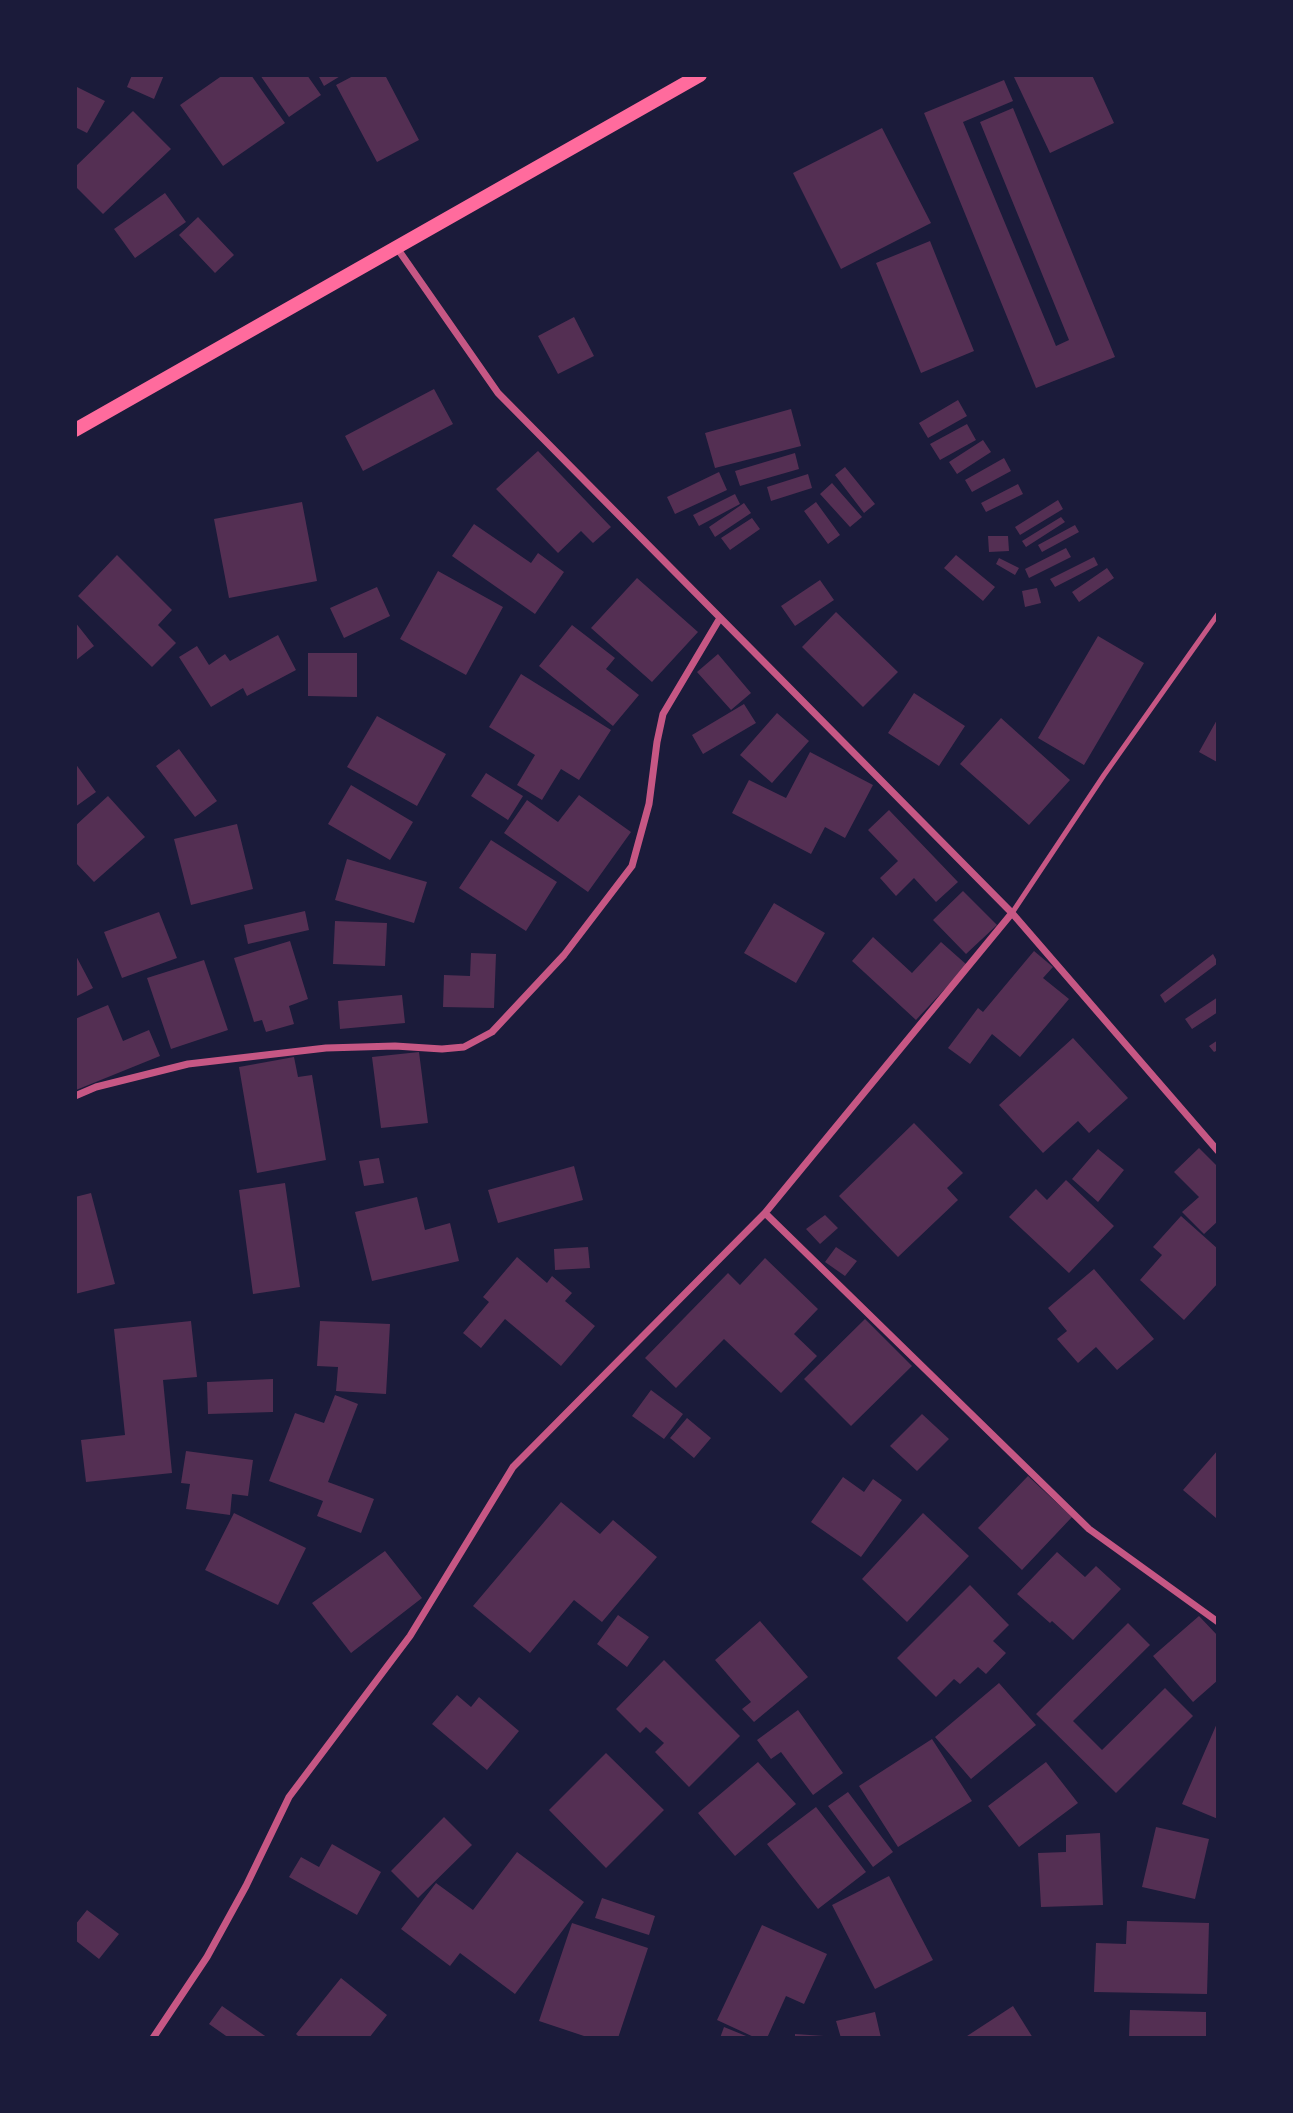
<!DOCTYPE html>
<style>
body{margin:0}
#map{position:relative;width:1293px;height:2113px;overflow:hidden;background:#1b1b3a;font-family:Lato,sans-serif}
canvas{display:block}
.frame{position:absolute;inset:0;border:77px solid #1b1b3a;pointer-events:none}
</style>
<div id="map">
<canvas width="1293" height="2113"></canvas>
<div class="frame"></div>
</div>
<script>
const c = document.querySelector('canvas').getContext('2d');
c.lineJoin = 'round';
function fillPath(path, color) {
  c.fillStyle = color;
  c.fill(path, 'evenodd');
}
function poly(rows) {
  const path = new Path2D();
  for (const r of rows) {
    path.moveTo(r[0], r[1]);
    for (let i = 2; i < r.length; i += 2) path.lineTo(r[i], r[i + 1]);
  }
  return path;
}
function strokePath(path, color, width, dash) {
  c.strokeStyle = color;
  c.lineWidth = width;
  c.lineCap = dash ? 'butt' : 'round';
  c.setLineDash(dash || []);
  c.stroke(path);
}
const building = poly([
 [132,75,164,75,154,99,127,87],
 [223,75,251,75,285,123,223,166,180,105],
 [260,75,307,75,321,95,289,117],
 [318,75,342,75,324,86],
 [355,75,385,75,419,140,377,162,336,85],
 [1018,75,1092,75,1114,123,1050,153,1014,77],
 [1004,80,1013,101,963,122,1056,346,1069,340,980,122,1013,108,1115,357,1036,388,924,113],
 [75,86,105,101,87,133,75,127],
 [133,111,171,149,103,214,75,186,75,167],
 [882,128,931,223,841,269,793,173],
 [165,193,186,222,135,258,114,229],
 [198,217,234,255,215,273,179,235],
 [930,241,974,351,921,373,876,263],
 [574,317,594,356,558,374,538,336],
 [434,389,453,424,363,471,345,436],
 [958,400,967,416,928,438,919,423],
 [791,409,801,446,715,468,705,433],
 [967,424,976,440,940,460,930,444],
 [983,440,991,452,957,474,949,462],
 [538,451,611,527,593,543,581,531,558,553,496,489],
 [795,453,799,469,740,486,735,471],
 [1004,458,1011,471,972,492,965,480],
 [845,467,875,504,864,513,835,475],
 [719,472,727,490,675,514,667,497],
 [808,474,812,488,771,501,767,487],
 [832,483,862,517,850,527,820,494],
 [1018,484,1023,494,986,512,981,503],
 [735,494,740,504,699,526,693,515],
 [1058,500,1063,509,1020,535,1015,527],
 [302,502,317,581,229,598,214,519],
 [816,502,840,535,828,544,804,511],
 [744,503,751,513,715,537,709,527],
 [1061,517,1065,522,1026,547,1022,541],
 [752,518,760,529,730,550,721,538],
 [474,524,531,563,538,553,564,572,535,614,452,556],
 [1075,525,1079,532,1042,552,1038,545],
 [988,536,1008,536,1009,551,989,552],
 [1066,548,1071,557,1029,578,1025,569],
 [117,555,172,610,158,625,176,643,152,667,78,596],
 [956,555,995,587,983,601,944,568],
 [1094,557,1098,565,1055,587,1050,579],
 [999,558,1019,568,1015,575,996,564],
 [1107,568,1114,578,1079,602,1072,592],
 [438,571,503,607,466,675,400,639],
 [637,578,698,632,652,682,591,628],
 [820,580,834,600,795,626,781,606],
 [377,587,390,616,344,638,330,608],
 [1037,588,1041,603,1025,607,1022,591],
 [836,612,898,672,863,707,802,647],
 [75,622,94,646,75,661],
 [572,625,615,658,606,669,639,695,613,726,539,666],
 [278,635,296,670,247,696,243,688,211,707,179,657,197,646,209,665,225,654,230,661],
 [1098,636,1144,663,1084,765,1038,738],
 [308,653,357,653,357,697,308,696],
 [718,654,751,693,731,710,697,672],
 [521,674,611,730,579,780,561,769,542,800,517,785,535,755,489,727],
 [914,693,965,726,939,766,888,733],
 [744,704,756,723,703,754,692,735],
 [777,713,809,741,772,783,740,755],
 [377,716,446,754,417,806,347,767],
 [1001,718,1070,780,1029,825,960,764],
 [1218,718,1218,761,1217,762,1199,752],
 [179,749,217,801,195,817,156,766],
 [810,752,873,785,845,838,825,827,811,854,732,813,749,780,786,798],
 [75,763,96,792,75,807],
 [486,773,523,796,508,820,471,796],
 [351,785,413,822,390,860,328,824],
 [579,795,631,832,588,892,504,833,527,800,558,822],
 [108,796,145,837,94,882,75,862,75,826],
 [889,810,958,882,936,902,914,878,896,896,880,878,898,861,868,830],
 [237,824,253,889,191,905,174,839],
 [491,840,557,882,526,931,459,888],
 [347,859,427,882,414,923,335,900],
 [963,891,997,925,966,954,933,920],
 [774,903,825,933,796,983,744,953],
 [305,911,309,930,248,944,244,925],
 [159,912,177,958,122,978,104,932],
 [335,921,387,923,385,966,333,964],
 [873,937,912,973,941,942,967,965,916,1020,852,961],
 [290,941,308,999,289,1006,294,1024,266,1032,262,1020,254,1022,234,958],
 [1034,951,1053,967,1043,978,1069,999,1020,1057,992,1034,970,1064,948,1048,978,1008,983,1012],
 [471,953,496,954,494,1008,443,1007,444,975,470,976],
 [75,954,93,988,75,997],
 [1213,954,1218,963,1165,1003,1160,995],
 [204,960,228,1030,171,1049,147,978],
 [402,995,405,1023,340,1029,338,1001],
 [1218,997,1218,1012,1192,1029,1185,1019],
 [108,1005,123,1041,149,1030,160,1056,76,1090,75,1019],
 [1073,1038,1128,1098,1089,1133,1078,1121,1043,1153,999,1105],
 [1218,1040,1218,1050,1214,1052,1209,1046],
 [419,1052,428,1123,381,1128,372,1057],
 [294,1057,298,1077,312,1075,326,1160,257,1173,239,1067],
 [914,1123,963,1173,947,1188,958,1200,898,1257,839,1196],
 [1199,1148,1218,1167,1218,1221,1204,1234,1182,1212,1199,1197,1174,1172],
 [1098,1149,1124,1170,1098,1202,1072,1179],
 [379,1158,384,1183,364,1186,359,1161],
 [574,1166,583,1200,498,1223,488,1190],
 [1066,1180,1114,1226,1069,1273,1009,1217,1036,1189,1047,1200],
 [285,1183,300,1287,253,1294,239,1190],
 [91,1193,115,1284,75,1294,75,1197],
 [417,1197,425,1230,450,1223,459,1261,372,1281,355,1212],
 [825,1215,838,1228,820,1244,806,1229],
 [1181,1216,1218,1249,1218,1283,1184,1320,1140,1280,1162,1255,1153,1247],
 [588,1247,590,1268,555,1270,554,1249],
 [836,1247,857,1261,845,1276,825,1262],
 [517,1257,547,1283,552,1276,572,1293,565,1301,595,1326,561,1366,505,1319,481,1348,463,1333,489,1302,483,1297],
 [765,1258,818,1309,794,1334,817,1356,781,1393,724,1339,676,1388,645,1358,728,1273,740,1285],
 [1094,1269,1154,1339,1117,1370,1096,1347,1078,1363,1057,1339,1067,1331,1048,1308],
 [865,1319,912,1366,851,1426,804,1379],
 [191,1321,197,1377,163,1380,172,1473,86,1482,81,1440,125,1435,114,1329],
 [320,1321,390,1324,386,1394,336,1391,338,1367,317,1366],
 [273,1379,273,1412,208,1414,207,1382],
 [651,1390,683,1414,664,1439,632,1416],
 [335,1395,358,1404,328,1482,374,1499,361,1533,317,1516,323,1501,269,1481,295,1413,324,1423],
 [922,1414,949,1439,917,1471,890,1446],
 [687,1418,711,1438,694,1458,670,1438],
 [1218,1450,1218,1516,1216,1518,1183,1490],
 [186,1451,253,1460,248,1496,232,1494,230,1515,186,1509,190,1484,181,1483],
 [1028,1476,1072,1517,1022,1570,978,1528],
 [843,1477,864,1492,873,1479,902,1500,861,1557,811,1522],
 [561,1502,600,1534,613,1520,657,1557,602,1622,574,1600,530,1653,473,1606],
 [234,1513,306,1548,278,1605,205,1570],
 [923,1513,969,1556,907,1622,862,1579],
 [385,1551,422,1598,351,1653,312,1603],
 [1057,1552,1085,1577,1096,1566,1121,1589,1073,1640,1052,1621,1050,1623,1017,1594],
 [970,1585,1009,1625,993,1641,1006,1653,986,1674,978,1667,960,1684,954,1679,936,1697,897,1658],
 [618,1615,649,1637,627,1667,597,1644],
 [1199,1616,1218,1636,1218,1680,1193,1702,1153,1656],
 [760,1621,808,1677,754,1722,742,1709,751,1702,715,1660],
 [1128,1623,1150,1645,1073,1721,1102,1750,1165,1688,1193,1716,1116,1793,1036,1714],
 [664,1660,740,1736,689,1787,655,1752,664,1743,646,1727,640,1733,616,1709],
 [999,1683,1036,1725,971,1779,935,1737],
 [457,1695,471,1707,479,1697,519,1731,487,1770,432,1724],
 [798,1710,843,1773,813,1795,781,1752,771,1759,757,1740],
 [1218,1721,1218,1819,1182,1804],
 [932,1739,972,1801,898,1847,859,1786],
 [606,1753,664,1810,606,1868,549,1810],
 [758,1762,796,1804,735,1856,698,1813],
 [1046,1762,1078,1803,1019,1847,988,1806],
 [848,1792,893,1852,873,1867,828,1806],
 [816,1807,866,1872,818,1909,767,1844],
 [444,1817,472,1845,418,1898,391,1871],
 [1156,1827,1209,1839,1195,1899,1142,1887],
 [1100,1833,1103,1905,1041,1907,1038,1853,1066,1852,1066,1835],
 [332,1844,381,1872,357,1915,289,1877,301,1857,319,1867],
 [517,1852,584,1902,515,1994,460,1953,450,1966,401,1929,436,1883,473,1910],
 [889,1876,933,1960,875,1989,832,1905],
 [602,1898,655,1916,649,1935,595,1918],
 [87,1910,119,1934,99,1959,75,1940,75,1925],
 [1127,1921,1209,1923,1207,1994,1094,1992,1096,1943,1126,1944],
 [572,1923,648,1948,618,2038,590,2038,539,2021],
 [762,1925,827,1954,804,2004,786,1996,767,2038,756,2038,717,2020],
 [341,1978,387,2015,369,2038,300,2038,296,2034],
 [222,2006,268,2038,229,2038,209,2024],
 [1013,2006,1033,2038,964,2038],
 [1130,2010,1206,2012,1206,2038,1129,2038],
 [875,2012,881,2038,841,2038,836,2021],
 [724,2027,751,2038,720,2038],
 [795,2034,824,2036,824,2038,795,2038]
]);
const service = poly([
 [1012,913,1104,775,1218,614]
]);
const minor = poly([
 [397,248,498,393,1012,913,1218,1151],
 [75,1096,96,1087,188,1064,326,1048,395,1046,442,1049,464,1047,492,1032,564,955,632,866,649,804,657,742,663,714,720,618],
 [765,1213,1089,1529,1218,1622],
 [153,2038,207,1957,246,1886,289,1797,410,1636,513,1467,765,1213,1012,913]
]);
const secondary = poly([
 [75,430,700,75]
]);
fillPath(building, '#542f53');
strokePath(service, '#c65784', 5);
strokePath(minor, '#c65784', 7);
strokePath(secondary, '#ff6b9d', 14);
</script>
